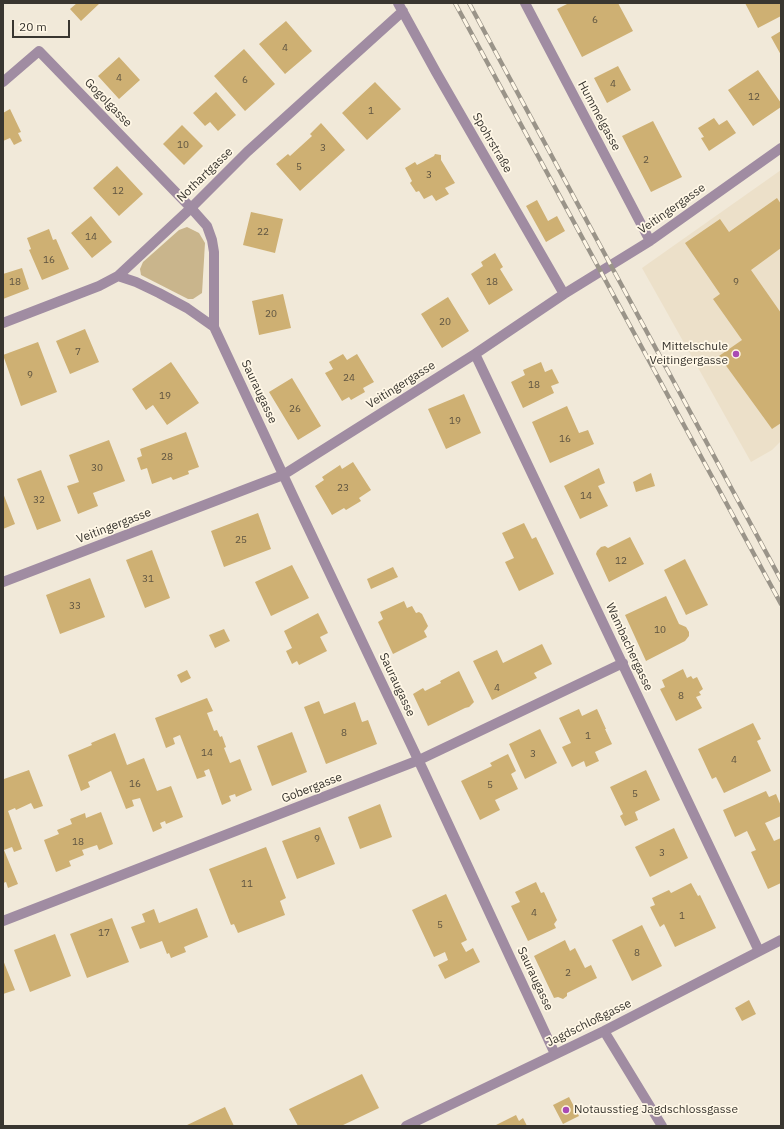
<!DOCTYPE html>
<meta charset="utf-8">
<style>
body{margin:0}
#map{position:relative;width:784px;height:1129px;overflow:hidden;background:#f1e9d9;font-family:"IBM Plex Sans",sans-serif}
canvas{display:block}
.frame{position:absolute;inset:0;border:4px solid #393630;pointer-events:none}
.scale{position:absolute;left:12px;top:20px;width:58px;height:18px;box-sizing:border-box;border:2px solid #393630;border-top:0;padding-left:5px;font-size:12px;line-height:14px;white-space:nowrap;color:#393630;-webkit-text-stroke:3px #fff7e6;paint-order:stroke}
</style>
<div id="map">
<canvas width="784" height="1129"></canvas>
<div class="frame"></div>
<div class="scale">20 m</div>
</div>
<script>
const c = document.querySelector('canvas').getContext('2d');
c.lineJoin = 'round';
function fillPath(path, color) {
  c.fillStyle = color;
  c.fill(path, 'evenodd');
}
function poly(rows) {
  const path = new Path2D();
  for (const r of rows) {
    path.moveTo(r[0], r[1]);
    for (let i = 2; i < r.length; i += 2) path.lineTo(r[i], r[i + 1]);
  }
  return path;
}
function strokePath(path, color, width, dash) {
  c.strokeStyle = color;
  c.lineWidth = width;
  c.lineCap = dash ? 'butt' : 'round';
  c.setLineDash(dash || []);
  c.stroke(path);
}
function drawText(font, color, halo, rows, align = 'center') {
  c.font = font + ' "IBM Plex Sans",sans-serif';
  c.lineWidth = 3.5;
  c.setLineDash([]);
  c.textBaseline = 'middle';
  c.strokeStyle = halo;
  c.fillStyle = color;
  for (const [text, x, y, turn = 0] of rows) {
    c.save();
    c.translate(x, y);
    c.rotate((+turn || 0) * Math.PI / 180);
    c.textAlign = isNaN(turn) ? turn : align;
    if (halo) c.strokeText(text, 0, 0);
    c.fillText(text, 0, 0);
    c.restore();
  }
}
const built = poly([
 [781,170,781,441,772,450,751,462,642,268]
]);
const green = poly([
 [187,227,199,233,205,243,202,293,193,299,188,299,141,275,140,269,143,262,179,230]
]);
const building = poly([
 [77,3,100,3,81,21,70,9],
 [569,3,618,3,633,31,582,57,557,9],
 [745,3,781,3,781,16,758,28],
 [286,21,312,51,285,74,259,44],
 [781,31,781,55,771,37],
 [244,49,275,84,245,111,214,76],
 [119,57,140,80,119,99,98,76],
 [618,66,631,90,607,103,594,78],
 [758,70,781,103,781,107,753,126,728,90],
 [375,82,401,109,367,140,342,113],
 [216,92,236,115,218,131,210,122,205,126,193,113],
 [10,109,21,132,18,133,22,141,14,145,10,138,3,141,3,113],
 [714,118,719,125,727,120,736,133,709,151,701,138,704,137,698,128],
 [653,121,682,177,651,192,622,136],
 [321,123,345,150,300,191,276,164,288,154,290,156,312,136,310,134],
 [182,125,203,146,184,165,163,144],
 [435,154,441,155,441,160,455,183,445,188,449,194,436,201,432,195,424,199,419,191,416,192,410,183,412,181,405,168,415,162,417,165,434,156],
 [117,166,143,194,119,216,93,188],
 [777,198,781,204,781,248,751,270,781,313,781,408,780,409,781,411,781,423,772,429,719,356,742,340,713,299,720,294,685,243,720,219,729,232],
 [537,200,548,221,557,216,565,231,546,242,526,206],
 [251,212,283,219,275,253,243,245],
 [91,216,112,242,92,258,71,233],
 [49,229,53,240,56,239,69,269,42,280,29,250,31,249,27,238],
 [495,253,503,267,500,269,513,290,489,305,471,274,483,266,481,262],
 [22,268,29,289,3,299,3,274],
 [283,294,291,328,259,335,252,301],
 [448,297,469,331,442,348,421,314],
 [85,329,99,362,70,374,56,341],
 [38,342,57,392,21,406,3,355],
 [343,354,347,360,357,354,374,382,363,388,365,392,351,400,349,397,342,401,325,373,333,369,329,362],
 [171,362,199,403,167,425,153,405,146,410,132,389],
 [541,362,545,372,552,369,559,383,551,386,554,393,523,408,511,382,525,375,523,370],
 [292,378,321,426,298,440,269,392],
 [464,394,481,433,446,449,428,409],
 [567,406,579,433,588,430,594,444,550,463,532,422],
 [186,432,199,467,188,471,189,474,173,480,171,477,152,484,147,468,141,470,137,458,142,456,140,449],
 [109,440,125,481,93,493,98,506,78,514,67,486,79,482,69,455],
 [353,462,371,490,359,498,361,501,346,510,344,508,332,515,315,486,324,480,322,477,340,465,342,469],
 [599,468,605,483,598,486,608,506,580,519,564,486],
 [41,470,61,521,37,530,17,479],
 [651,473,655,486,636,492,633,482],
 [3,493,15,524,3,529],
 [258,513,271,549,224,567,211,531],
 [524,523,532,539,536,537,554,574,519,591,505,562,514,558,502,533],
 [630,537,644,564,609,582,598,558,596,554,597,551,601,547,605,546,608,548],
 [152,550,170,598,145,608,126,560],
 [685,559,708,605,686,615,664,570],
 [292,565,309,598,271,616,255,582],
 [393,567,398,577,371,589,367,579],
 [90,578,105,617,60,634,46,595],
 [666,596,679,624,686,627,689,632,689,636,685,641,646,661,625,615],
 [404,601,407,608,412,606,416,613,419,612,422,614,428,626,426,629,424,631,427,637,393,654,378,622,383,619,380,612],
 [318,613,328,633,320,637,327,651,299,665,297,661,292,664,286,651,292,648,284,631],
 [224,629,230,641,215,648,209,635],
 [542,644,552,664,534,673,537,678,492,700,473,661,497,650,503,663],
 [683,669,687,678,691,676,693,679,697,677,703,689,699,692,701,695,696,697,702,708,676,721,660,689,665,687,662,680],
 [187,670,191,678,181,683,177,675],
 [459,671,474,702,469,707,465,708,428,726,413,694,423,688,425,691,441,683,440,681],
 [207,698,213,711,207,713,214,731,217,730,220,737,222,736,226,747,224,748,230,763,240,759,252,790,236,797,235,794,229,796,231,801,222,805,209,769,204,771,206,776,197,779,180,735,173,738,175,744,166,748,155,718],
 [319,701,324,714,355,702,362,722,368,720,377,744,326,764,304,707],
 [579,709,582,716,597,709,606,729,605,729,612,744,595,752,599,761,586,767,584,761,572,767,562,747,571,743,559,718],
 [753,723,761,739,757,741,771,771,724,793,716,777,712,779,698,749],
 [540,729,557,763,525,779,509,744],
 [292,732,307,772,272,786,257,746],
 [115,733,127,765,144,758,157,791,171,786,183,817,166,824,165,821,160,823,162,828,153,832,140,798,132,800,134,806,126,809,111,771,88,782,90,787,81,791,68,755,92,745,91,743],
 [508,754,516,771,511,774,518,789,495,800,500,810,480,820,461,781,492,766,490,763],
 [29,770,43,806,34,809,31,803,16,810,15,808,8,811,22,849,14,852,12,847,4,850,18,884,8,888,6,882,3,883,3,777,4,779],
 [646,770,660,800,635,812,638,820,625,826,620,816,623,814,610,787],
 [766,791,769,797,776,794,781,806,781,816,765,823,774,841,781,838,781,883,768,889,751,852,756,850,747,831,735,837,723,810],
 [380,804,392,837,360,849,348,817],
 [101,812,113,844,99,850,97,845,82,850,84,855,69,861,71,866,56,872,44,840,59,834,57,830,72,824,70,819,85,813,86,818],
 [320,827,335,864,297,879,282,841],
 [674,828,688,858,650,877,635,847],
 [266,847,286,898,280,901,285,915,238,933,234,924,231,925,209,869],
 [536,882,541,893,544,892,557,920,554,924,556,928,528,941,511,906,520,902,515,892],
 [691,883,698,896,700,895,716,928,675,947,664,924,660,927,650,907,655,905,652,898,669,890,671,893],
 [446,894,467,940,461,943,466,952,473,948,480,962,445,979,438,965,448,960,445,952,434,957,412,910],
 [197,908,208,937,184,947,186,952,171,958,169,953,167,954,162,941,140,949,131,927,145,922,142,914,154,909,159,923],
 [112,918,129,962,87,978,70,934],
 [642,925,662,966,632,981,612,940],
 [55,934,71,976,30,992,14,950],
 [565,940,570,951,575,948,585,968,591,965,597,978,567,993,567,996,563,999,558,997,554,998,534,956],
 [3,960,15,990,3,994],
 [749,1000,756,1014,742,1021,735,1008],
 [362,1074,379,1108,341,1126,298,1126,289,1109],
 [569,1097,579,1116,563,1124,553,1105],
 [225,1107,234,1126,185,1126],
 [516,1115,519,1121,523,1118,527,1126,494,1126]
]);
const minor = poly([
 [398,3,436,72,564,294],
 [525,3,650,241],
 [3,82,39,51,191,208,207,226,212,240,214,252,214,327,294,498,424,772,555,1054],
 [118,276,136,282,159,293,187,308,214,327],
 [3,323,99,286,118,276,191,208,247,152,403,11],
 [475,354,759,951],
 [3,582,283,475,475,354,564,294,650,241,781,148],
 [3,921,419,760,623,663],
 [604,1031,662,1126],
 [406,1126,604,1031,781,940]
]);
const rail = poly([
 [455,3,781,604],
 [469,3,781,580]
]);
const markers = [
 [736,354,4,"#a94bb4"],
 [566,1110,4,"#a94bb4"]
];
const numberNames = [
 ["6",595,20],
 ["4",285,48],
 ["4",119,78],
 ["6",245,80],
 ["4",613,84],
 ["12",754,97],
 ["1",371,111],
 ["10",183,145],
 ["3",323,148],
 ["2",646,160],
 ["5",299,167],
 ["3",429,175],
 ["12",118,191],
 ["22",263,232],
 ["14",91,237],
 ["16",49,260],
 ["18",15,282],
 ["18",492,282],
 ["9",736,282],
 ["20",271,314],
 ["20",445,322],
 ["7",78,352],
 ["9",30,375],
 ["24",349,378],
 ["18",534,385],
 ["19",165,396],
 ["26",295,409],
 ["19",455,421],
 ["16",565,439],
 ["28",167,457],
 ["30",97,468],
 ["23",343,488],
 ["14",586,496],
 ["32",39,500],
 ["25",241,540],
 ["12",621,561],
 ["31",148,579],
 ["33",75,606],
 ["10",660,630],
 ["4",497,688],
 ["8",681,696],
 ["8",344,733],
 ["1",588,736],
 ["14",207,753],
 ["3",533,754],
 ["4",734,760],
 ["16",135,784],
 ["5",490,785],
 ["5",635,794],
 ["9",317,839],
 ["18",78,842],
 ["3",662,853],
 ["11",247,884],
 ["4",534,913],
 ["1",682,916],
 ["5",440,925],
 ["17",104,933],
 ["8",637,953],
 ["2",568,973]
];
const streetNames = [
 ["Gogolgasse",108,103,46],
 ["Hummelgasse",599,116,62],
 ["Spohrstraße",492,143,60],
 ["Nothartgasse",205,175,-44],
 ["Veitingergasse",672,209,-35],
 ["Veitingergasse",401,385,-32],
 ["Sauraugasse",259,392,65],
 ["Veitingergasse",114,526,-21],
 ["Wambachergasse",629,647,65],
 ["Sauraugasse",397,685,65],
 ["Gobergasse",312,788,-21],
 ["Sauraugasse",535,979,65],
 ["Jagdschloßgasse",589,1023,-26]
];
const poiNames = [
 ["Mittelschule",728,347],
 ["Veitingergasse",728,361],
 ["Notausstieg Jagdschlossgasse",574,1110,"left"]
];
fillPath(built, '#ece0c9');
fillPath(green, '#c9b58c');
fillPath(building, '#ceb073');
strokePath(minor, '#a08ca2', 10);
strokePath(rail, '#9a9489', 4.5);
strokePath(rail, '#fff7e6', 3, [9]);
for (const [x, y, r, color] of markers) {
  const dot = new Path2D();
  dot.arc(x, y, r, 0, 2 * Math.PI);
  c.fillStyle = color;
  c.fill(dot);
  strokePath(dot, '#fff7e6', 1.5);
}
drawText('10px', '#5e5441', null, numberNames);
drawText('12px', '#393630', '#fff7e6', streetNames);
drawText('12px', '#393630', '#fff7e6', poiNames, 'right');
</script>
